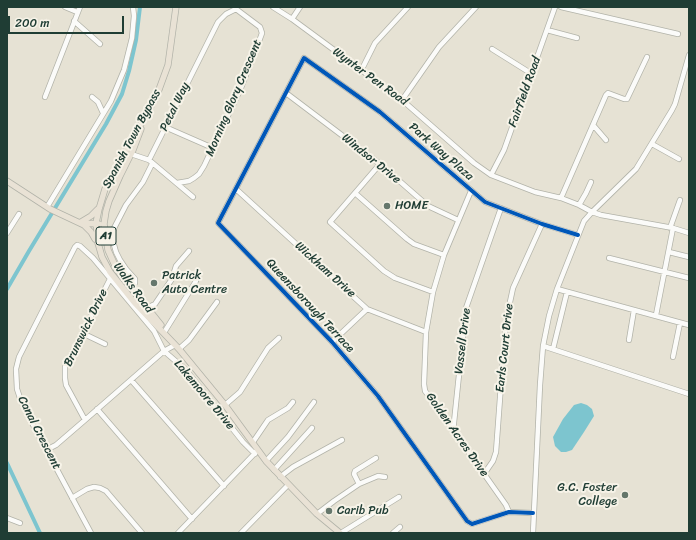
<!DOCTYPE html>
<style>
body{margin:0}
#map{position:relative;width:696px;height:540px;overflow:hidden;background:#e6e2d4;font-family:Sriracha,sans-serif}
canvas{display:block}
.frame{position:absolute;inset:0;border:8px solid #1f3d34;pointer-events:none}
.scale{position:absolute;left:8px;top:16px;width:116px;height:18px;box-sizing:border-box;border:2px solid #1f3d34;border-top:0;padding-left:5px;font-size:12px;line-height:14px;white-space:nowrap;color:#1f3d34;-webkit-text-stroke:3px #f7f3e8;paint-order:stroke}
</style>
<div id="map">
<canvas width="696" height="540"></canvas>
<div class="frame"></div>
<div class="scale">200 m</div>
</div>
<script>
const c = document.querySelector('canvas').getContext('2d');
c.lineJoin = 'round';
function fillPath(path, color) {
  c.fillStyle = color;
  c.fill(path, 'evenodd');
}
function poly(rows) {
  const path = new Path2D();
  for (const r of rows) {
    path.moveTo(r[0], r[1]);
    for (let i = 2; i < r.length; i += 2) path.lineTo(r[i], r[i + 1]);
  }
  return path;
}
function strokePath(path, color, width, dash) {
  c.strokeStyle = color;
  c.lineWidth = width;
  c.lineCap = dash ? 'butt' : 'round';
  c.setLineDash(dash || []);
  c.stroke(path);
}
function drawText(font, color, halo, rows, align = 'center') {
  c.font = font + ' Sriracha,sans-serif';
  c.lineWidth = 4;
  c.setLineDash([]);
  c.textBaseline = 'middle';
  c.strokeStyle = halo;
  c.fillStyle = color;
  for (const [text, x, y, turn = 0] of rows) {
    c.save();
    c.translate(x, y);
    c.rotate((+turn || 0) * Math.PI / 180);
    c.textAlign = isNaN(turn) ? turn : align;
    if (halo) c.strokeText(text, 0, 0);
    c.fillText(text, 0, 0);
    c.restore();
  }
}
const water = poly([
 [581,403,587,405,592,409,594,416,584,432,572,450,566,452,561,452,555,446,553,437,563,419,574,405]
]);
const canal = poly([
 [7,289,29,251,106,124,122,94,129,71,136,40,140,7],
 [7,463,40,533]
]);
const minor = poly([
 [65,7,77,12],
 [273,7,292,19,402,100,474,163,491,175,535,192,561,198,579,205,592,212,601,215,673,228,689,233],
 [561,7,678,34],
 [292,19,300,7],
 [74,21,100,44],
 [547,30,577,38],
 [492,49,532,74],
 [361,71,375,43,408,7],
 [286,93,380,164,428,206,458,220],
 [45,97,80,7],
 [92,97,98,102,103,113],
 [402,100,439,47,476,7],
 [593,125,606,140],
 [165,127,213,148],
 [652,144,679,159],
 [131,154,149,160,193,197],
 [149,160,218,22,226,14,236,9],
 [380,164,330,222,384,271,395,278,433,292],
 [491,175,504,150,555,7],
 [177,183,189,181,194,178,199,174,204,166,241,88,261,36,262,33,260,27,236,9,236,7],
 [236,189,367,309,426,332],
 [471,191,444,255,433,292,426,332,424,384,425,391,429,396,506,505,509,512],
 [355,193,407,239,414,244,444,255],
 [561,198,606,95,608,93,624,99,627,99,647,57],
 [579,205,586,193,591,182],
 [47,207,111,101,124,70,132,38,134,16,133,7],
 [670,228,680,200],
 [7,233,19,214],
 [111,234,116,252,120,260,126,269,135,279,135,283,132,289],
 [106,238,111,234,126,205,143,182,152,164],
 [669,252,689,257],
 [609,258,689,278],
 [557,289,689,325],
 [147,308,155,304,172,279,176,266,189,251],
 [656,315,673,228],
 [165,331,196,281],
 [82,333,105,344],
 [629,340,634,310],
 [332,342,367,309],
 [543,346,689,394],
 [179,349,189,340,217,302],
 [553,349,567,292],
 [673,357,680,323],
 [131,380,224,486],
 [225,405,240,392,268,348,279,338],
 [97,409,192,519],
 [85,420,66,385,65,378,65,367,110,279],
 [453,432,466,308,501,208],
 [253,442,268,420,288,408,293,402],
 [46,450,56,445,85,420,164,351,175,345],
 [266,461,288,437,314,402],
 [274,470,312,428],
 [484,474,493,461,496,452,504,344,507,316,513,288,542,224],
 [280,477,293,467,342,440],
 [359,484,354,474,355,471,376,458],
 [72,498,87,489,94,487,100,488,106,491,142,533],
 [533,513,509,512,472,524,467,521,378,396,332,342,218,223,304,58,380,112,485,202,542,224,578,235],
 [317,514,334,501,359,484,378,476,385,477],
 [7,518,20,523],
 [91,533,31,421,21,401,17,389,16,369,19,357,75,247,77,245,80,246,93,258,154,331,164,351,186,370,243,442,255,454],
 [178,533,257,451],
 [241,533,288,485],
 [341,533,399,497],
 [393,533,400,527],
 [533,533,540,385,543,346,549,316,557,289,584,221,592,212,636,169,672,110,675,104,689,55]
]);
const major = poly([
 [176,7,168,65,157,95,105,189,99,209,96,223,98,243,102,257,110,272,134,302,179,349,225,405,266,461,317,514,340,533],
 [141,129,133,150,120,176,109,201,106,211,104,224,106,238,108,250,117,270,161,325],
 [7,181,50,209,84,225,91,232,95,239],
 [81,222,91,216,98,209],
 [80,223,99,224]
]);
const cycleway = poly([
 [533,513,509,512,472,524,467,521,378,396,332,342,218,223,304,58,380,112,485,202,542,224,578,235]
]);
const markers = [
 [387,206,4,"#65776c"],
 [154,283,4,"#65776c"],
 [625,495,4,"#65776c"],
 [329,511,4,"#65776c"]
];
const shields = [
 [106,236,20]
];
const shieldNames = [
 ["A1",106,236]
];
const streetNames = [
 ["Wynter Pen Road",370,77,36],
 ["Fairfield Road",525,92,-70],
 ["Morning Glory Crescent",234,98,-67],
 ["Petal Way",175,107,-64],
 ["Spanish Town Bypass",132,139,-62],
 ["Park Way Plaza",441,152,41],
 ["Windsor Drive",371,159,39],
 ["Wickham Drive",325,270,42],
 ["Walks Road",133,288,54],
 ["Queensborough Terrace",310,306,47],
 ["Brunswick Drive",86,328,-64],
 ["Vassell Drive",463,341,-83],
 ["Earls Court Drive",505,348,-84],
 ["Lakemoore Drive",204,395,50],
 ["Canal Crescent",39,433,63],
 ["Golden Acres Drive",457,435,55]
];
const poiNames = [
 ["HOME",395,206],
 ["Patrick",162,276],
 ["Auto Centre",162,290],
 ["G.C. Foster",617,488,"right"],
 ["College",617,502,"right"],
 ["Carib Pub",337,511]
];
fillPath(water, '#7dc5cf');
strokePath(canal, '#7dc5cf', 4);
strokePath(minor, '#b2b3a9', 6);
strokePath(major, '#b2b3a9', 7);
strokePath(minor, '#fbfbf9', 4.5);
strokePath(major, '#e9e2d5', 5.5);
strokePath(cycleway, '#0057b8', 4);
for (const [x, y, r, color] of markers) {
  const dot = new Path2D();
  dot.arc(x, y, r, 0, 2 * Math.PI);
  c.fillStyle = color;
  c.fill(dot);
  strokePath(dot, '#f7f3e8', 1.5);
}
for (const [x, y, w] of shields) {
  const box = new Path2D();
  box.roundRect(x - w / 2, y - 9, w, 18, 3);
  c.fillStyle = '#f7f3e8';
  c.fill(box);
  strokePath(box, '#1f3d34', 1);
}
drawText('bold 11px', '#1f3d34', null, shieldNames);
drawText('12px', '#1f3d34', '#f7f3e8', streetNames);
drawText('12px', '#1f3d34', '#f7f3e8', poiNames, 'left');
</script>
